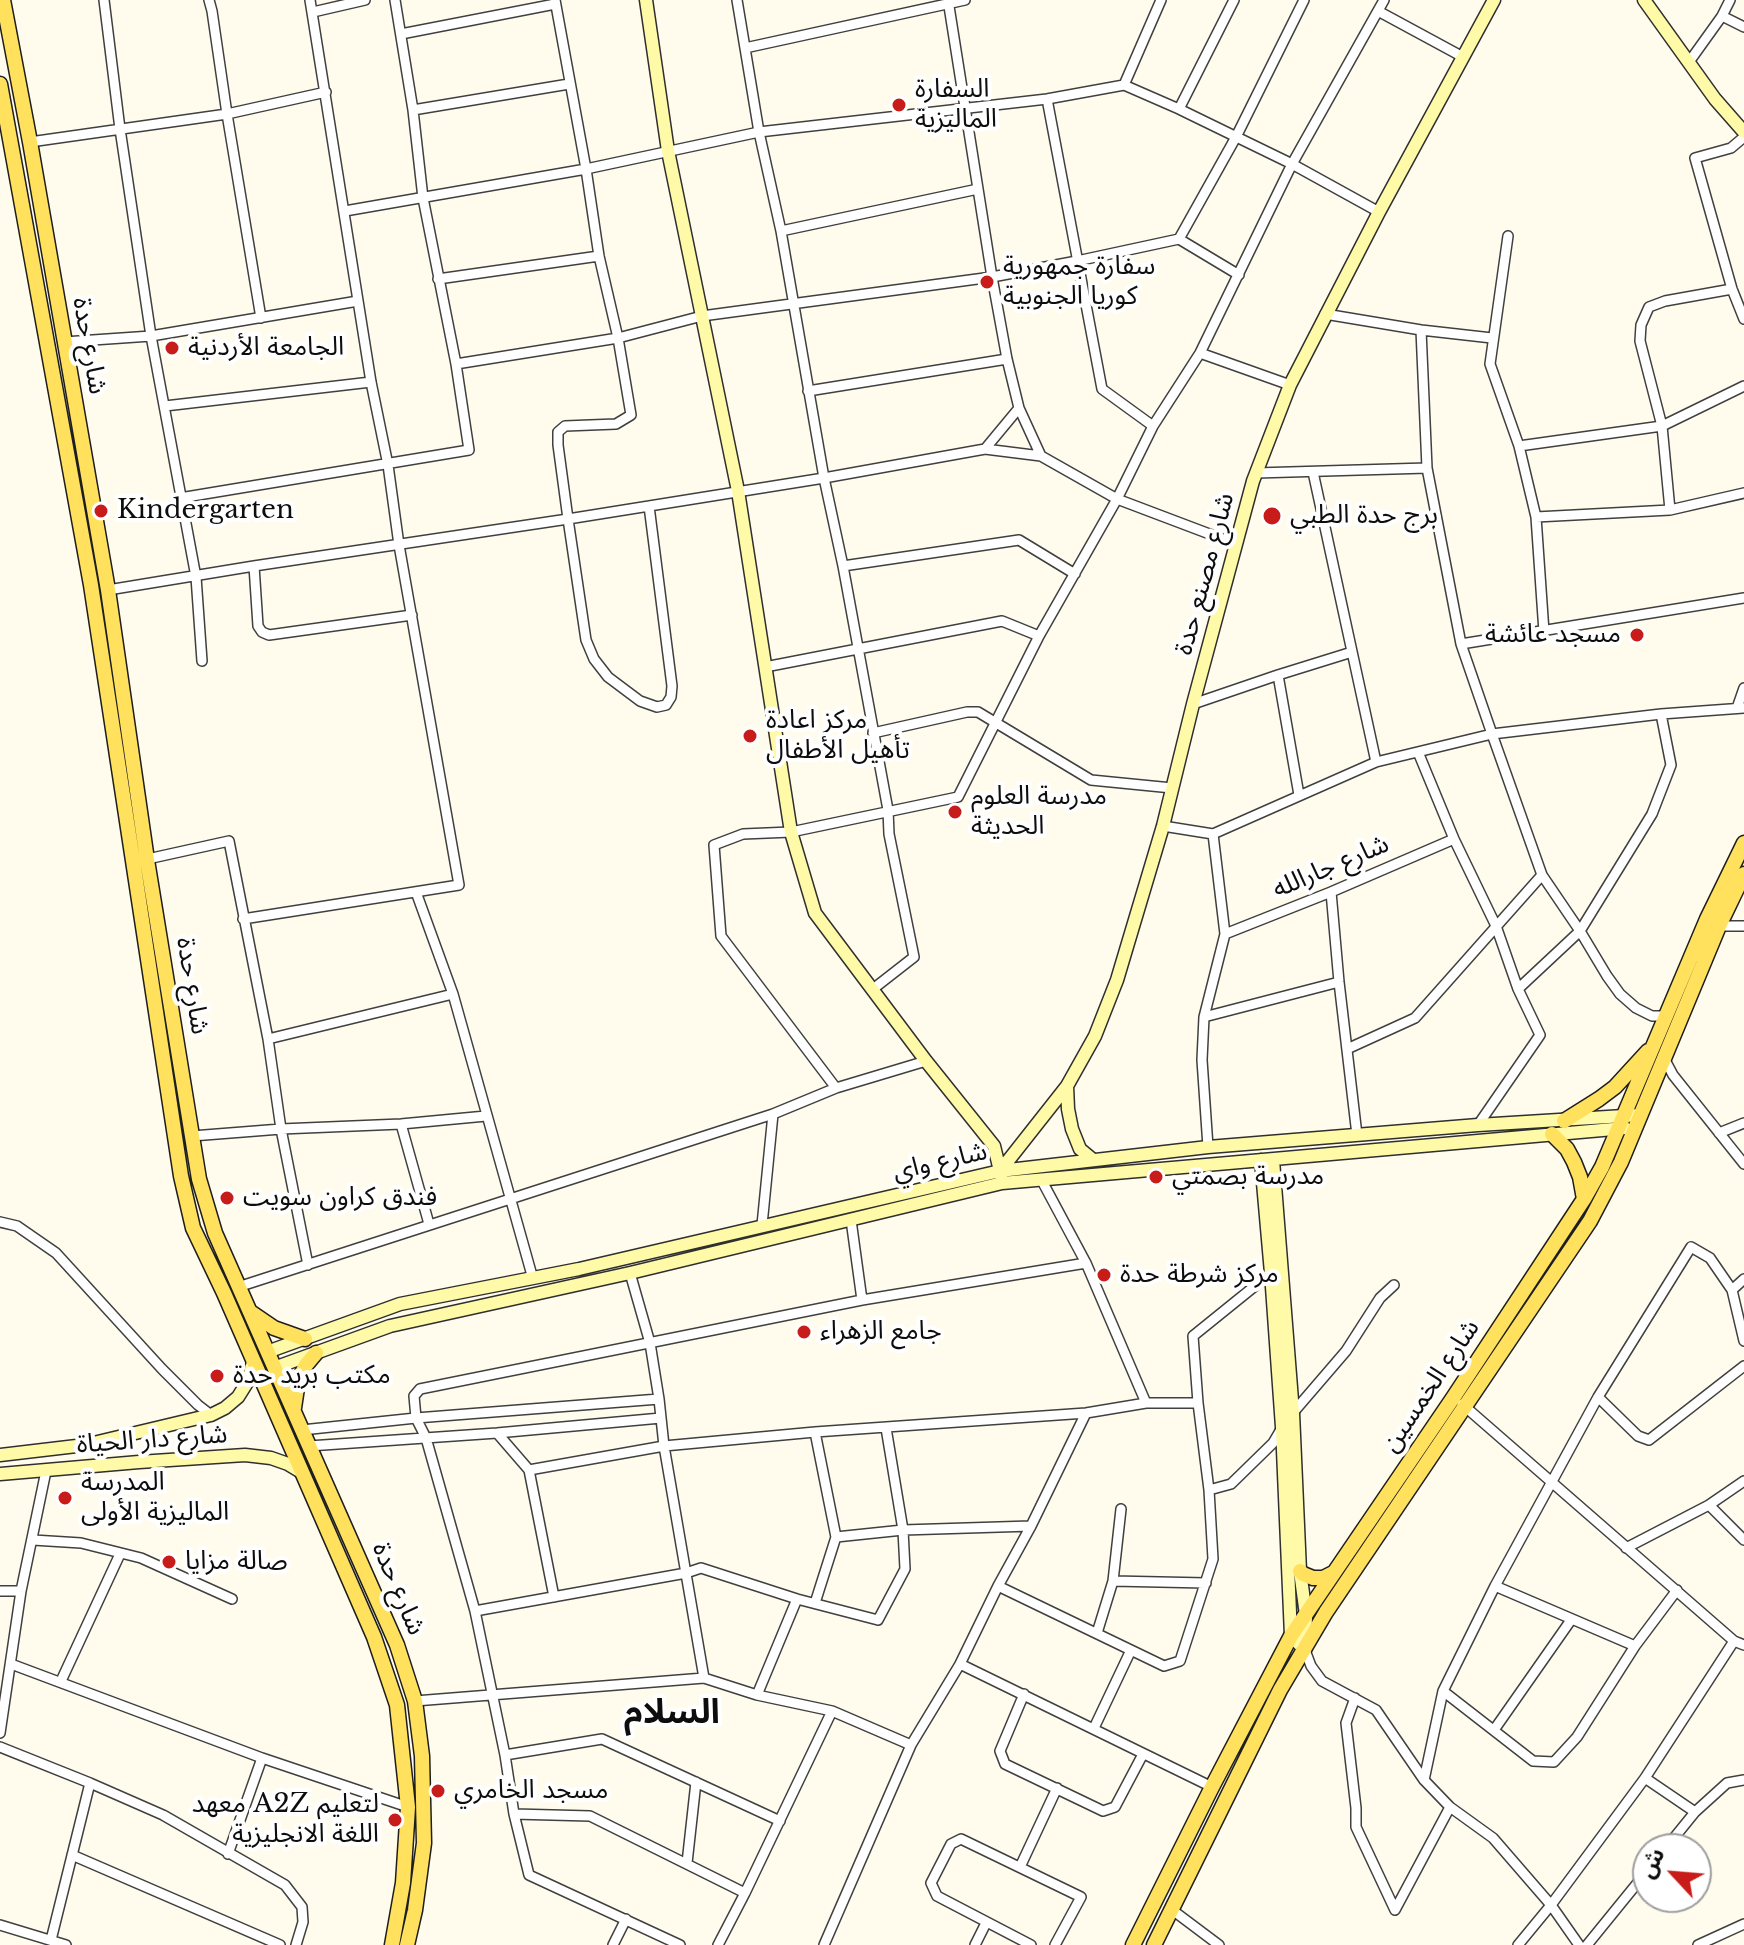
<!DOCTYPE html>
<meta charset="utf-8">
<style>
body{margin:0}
#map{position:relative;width:1744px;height:1945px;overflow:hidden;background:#fffced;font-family:"Libre Baskerville","Noto Sans Arabic",serif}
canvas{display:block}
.north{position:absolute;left:1632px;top:1833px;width:80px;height:80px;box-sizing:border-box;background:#fff;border:2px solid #9e9e9e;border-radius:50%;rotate:296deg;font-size:22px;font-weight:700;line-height:32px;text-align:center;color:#0d0d0d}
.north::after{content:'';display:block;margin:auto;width:28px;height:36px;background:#c81c1a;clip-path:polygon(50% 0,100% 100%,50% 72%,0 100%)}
</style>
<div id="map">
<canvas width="1744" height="1945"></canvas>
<div class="north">ش</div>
</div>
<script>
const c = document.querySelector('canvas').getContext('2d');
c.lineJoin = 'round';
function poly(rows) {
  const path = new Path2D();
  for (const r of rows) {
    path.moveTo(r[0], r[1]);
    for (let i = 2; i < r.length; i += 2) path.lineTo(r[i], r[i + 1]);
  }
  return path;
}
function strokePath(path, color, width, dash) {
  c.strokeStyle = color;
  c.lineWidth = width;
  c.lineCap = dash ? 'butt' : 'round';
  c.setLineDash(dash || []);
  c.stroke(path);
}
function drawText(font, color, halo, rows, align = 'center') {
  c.font = font + ' "Libre Baskerville","Noto Sans Arabic",serif';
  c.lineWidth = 8;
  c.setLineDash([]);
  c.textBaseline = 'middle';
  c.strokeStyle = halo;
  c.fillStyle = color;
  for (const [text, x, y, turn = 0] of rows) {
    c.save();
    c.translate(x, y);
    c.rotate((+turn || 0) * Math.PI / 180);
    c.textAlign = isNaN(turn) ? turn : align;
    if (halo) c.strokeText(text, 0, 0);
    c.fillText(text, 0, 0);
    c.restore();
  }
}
const street = poly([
 [104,0,120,129,151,336,196,577,202,661],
 [209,0,212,11,227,114,261,318],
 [555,0,586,169,599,256,618,338,631,415,616,424,565,426,558,432,558,445,568,519,586,640,594,659,608,677,640,701,657,707,666,705,671,697,672,686,649,506],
 [737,0,759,132,781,231,824,478,843,566,888,810,889,834,914,957,873,989],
 [948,0,992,277,1007,359,1019,408,1041,456],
 [1378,11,1463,57],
 [313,12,365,0],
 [1722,16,1744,27],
 [401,34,555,4],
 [745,48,965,0],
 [1689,62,1722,16,1730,0],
 [1124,85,1161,0],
 [1047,99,1102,389,1153,426],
 [1179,109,1234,0],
 [413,110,569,84],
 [1744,137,1731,148,1695,158,1732,289,1744,319],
 [30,142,227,114,326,92],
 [345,211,586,169,759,132,1047,99,1124,85,1179,109,1292,164,1379,212],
 [781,231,978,189],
 [1508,236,1490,364,1519,446,1536,517,1544,632],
 [1179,239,1239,275],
 [438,279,599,256],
 [1325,314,1421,330,1492,338],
 [1421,330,1427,468,1461,644,1492,734,1542,875,1580,931,1607,976,1620,994,1636,1008,1652,1016,1666,1016],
 [64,342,151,336,358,301],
 [1200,353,1290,385],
 [456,364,618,338,702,316,992,277,1077,261,1179,239,1236,137,1304,0],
 [808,391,1007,359],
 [165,406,371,382],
 [1519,446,1662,426,1744,386],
 [985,449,1019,408],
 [1313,472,1376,762],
 [1256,473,1427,468],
 [180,498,469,450,456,364,423,198,413,110,395,0],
 [1670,510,1662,426,1640,341,1641,325,1649,307,1665,301,1732,289],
 [1536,517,1670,510,1744,493],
 [254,566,258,626,262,632,269,635,412,615],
 [843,566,1019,540,1075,574],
 [108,590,254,566,568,519,824,478,985,449,1041,456,1117,499,1236,544],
 [1461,644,1744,598],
 [765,667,1002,621,1039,636],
 [1278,675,1299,795],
 [1193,704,1278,675,1352,652],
 [1737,708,1744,688],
 [873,733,967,712,978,712,1091,780,1172,788],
 [1418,752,1454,839,1496,926,1518,989,1540,1035,1478,1125],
 [1163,826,1213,834,1376,762,1492,734,1661,714,1744,708],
 [143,860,229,841,268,1039,281,1129,308,1265],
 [416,892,453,994,533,1279],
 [1331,892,1339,982,1357,1135],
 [243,919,459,885,399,545,388,465,371,382,310,0],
 [1719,926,1744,926],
 [1225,934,1331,892,1454,839],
 [1518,989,1580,931,1652,814,1671,765,1661,714],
 [1204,1017,1339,982],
 [268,1039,453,994],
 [1347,1049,1415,1018,1542,875],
 [1664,1058,1673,1075,1744,1164],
 [836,1088,721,936,714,845,743,834,791,832,958,797,1039,636,1117,499,1153,426,1200,353,1292,164,1384,0],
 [401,1124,429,1224],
 [1719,1133,1744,1123],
 [192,1136,281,1129,401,1124,486,1116],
 [1208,1147,1202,1060,1204,1017,1225,934,1213,834],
 [1041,1179,1086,1263,1146,1403],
 [851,1220,862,1300],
 [0,1222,17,1226,56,1253,162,1369,198,1405,211,1415],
 [762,1225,773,1114,836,1088,926,1061],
 [630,1273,650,1343,659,1399,664,1446,704,1678],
 [238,1287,773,1114],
 [1732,1290,1744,1279],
 [1598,1397,1638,1436,1649,1440,1744,1366],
 [1462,1404,1734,1641,1744,1645],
 [1291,1415,1346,1351,1380,1298,1394,1285],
 [302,1430,416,1418,659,1399],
 [497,1433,529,1470,554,1597],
 [309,1446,497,1433,661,1418],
 [529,1470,664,1446,815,1432,1086,1413,1146,1403,1198,1403],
 [1209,1490,1231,1484,1273,1443,1283,1426],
 [1709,1505,1744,1540],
 [836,1537,903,1530,1031,1526],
 [33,1540,81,1543,141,1558,232,1599],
 [1626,1548,1709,1505,1744,1481],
 [1113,1581,1206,1583],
 [998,1586,1164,1666,1180,1661,1213,1559,1209,1490,1198,1403,1193,1336,1271,1273],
 [1495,1586,1635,1646],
 [0,1591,21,1591],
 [815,1603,836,1537,815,1432],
 [475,1611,686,1573,701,1568,797,1599,878,1620,905,1569,903,1530,886,1428],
 [1097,1633,1113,1581,1121,1509],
 [1305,1650,1311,1666,1322,1681,1376,1710,1424,1780,1450,1807,1493,1838,1551,1905,1579,1945],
 [11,1664,262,1758,408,1807],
 [960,1664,1212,1787],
 [61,1681,120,1554],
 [1443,1691,1533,1761,1554,1762,1577,1737,1635,1646,1677,1590],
 [1024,1694,1000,1751,1005,1764,1103,1811,1115,1807,1143,1754],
 [757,1695,797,1599],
 [1355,1698,1346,1723,1356,1808,1356,1827,1395,1910,1450,1807],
 [415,1701,704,1678,757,1695,832,1711,911,1745],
 [1094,1728,1131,1650],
 [1494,1730,1571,1620],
 [0,1733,21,1591,46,1471],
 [0,1747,90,1783,163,1815,285,1885,302,1907,303,1922,296,1945],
 [505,1755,602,1739,780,1821],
 [1645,1778,1695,1812],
 [1424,1780,1443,1691,1495,1586,1598,1397,1691,1247,1710,1258,1732,1290,1744,1341],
 [514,1814,590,1816,745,1893],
 [1665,1849,1695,1812,1727,1783,1744,1780],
 [228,1854,262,1758],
 [72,1855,280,1945],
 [687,1863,696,1782],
 [1020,1867,1057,1788],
 [1171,1909,1219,1945],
 [0,1925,66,1945],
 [51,1940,90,1783],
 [613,1945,626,1919],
 [680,1945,529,1875,514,1814,505,1755,475,1611,426,1438,416,1418,414,1396,420,1389,862,1300,1086,1263],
 [718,1945,745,1893,832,1711],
 [824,1945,911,1745,960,1664,998,1586,1031,1526,1086,1413],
 [975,1945,986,1923],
 [1031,1945,937,1896,931,1883,951,1844,961,1839,1081,1897,1055,1945],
 [1518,1945,1551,1905,1645,1778,1734,1641],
 [1587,1945,1648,1870],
 [1698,1945,1744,1924]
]);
const secondary = poly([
 [646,0,668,151,738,491,791,832,815,913,926,1061,994,1146,1001,1175],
 [1644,0,1715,99,1744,132],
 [1067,1086,1068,1109,1072,1129,1080,1149,1092,1159],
 [1261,1160,1271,1273,1282,1427,1291,1636,1305,1650],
 [1273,1160,1293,1413,1300,1571,1306,1615,1305,1647],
 [1000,1171,1067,1086,1095,1036,1117,980,1163,826,1193,704,1253,481,1290,385,1379,212,1494,0],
 [267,1352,400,1304,579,1269,1000,1171,1208,1147,1478,1125,1640,1115],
 [274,1368,390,1326,630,1273,1002,1183,1625,1128],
 [0,1455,85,1445,211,1415,225,1408,238,1397,248,1381,253,1362],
 [0,1474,139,1462,245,1455,271,1458,288,1464,303,1473]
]);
const primary = poly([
 [3,0,30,142,108,590,147,860,199,1179,215,1233,397,1645,415,1701,422,1756,424,1843,415,1910,407,1945],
 [0,84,91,585,181,1176,193,1228,224,1293,374,1637,397,1705,408,1807,403,1883,392,1945],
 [1564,1121,1599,1099,1615,1087,1648,1051],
 [1552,1134,1567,1149,1574,1162,1580,1177,1584,1199],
 [252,1313,274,1328,305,1339],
 [294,1408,298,1381,306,1365,316,1353],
 [1300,1571,1303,1574,1313,1578,1323,1578,1333,1573],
 [1133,1945,1212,1787,1291,1636,1453,1398,1584,1199,1602,1167,1707,919,1744,843],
 [1154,1945,1280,1690,1326,1612,1590,1221,1621,1162,1719,926,1744,874]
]);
const markers = [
 [899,105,8,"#c81c1a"],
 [987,282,8,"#c81c1a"],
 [172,348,8,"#c81c1a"],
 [101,511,8,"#c81c1a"],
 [1272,516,10,"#c81c1a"],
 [1637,635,8,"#c81c1a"],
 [750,736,8,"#c81c1a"],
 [955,812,8,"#c81c1a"],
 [1156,1177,8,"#c81c1a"],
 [227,1198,8,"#c81c1a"],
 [1104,1275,8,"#c81c1a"],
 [804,1332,8,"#c81c1a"],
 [217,1376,8,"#c81c1a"],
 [65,1498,8,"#c81c1a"],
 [169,1562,8,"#c81c1a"],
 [438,1791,8,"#c81c1a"],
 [395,1820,8,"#c81c1a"]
];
const poiNames = [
 ["السفارة",915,90],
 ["الماليزية",915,120],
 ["سفارة جمهورية",1003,267],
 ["كوريا الجنوبية",1003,297],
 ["الجامعة الأردنية",188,348],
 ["Kindergarten",117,511],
 ["برج حدة الطبي",1290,516],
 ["مسجد عائشة",1621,635,"right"],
 ["مركز اعادة",766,721],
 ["تأهيل الأطفال",766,751],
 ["مدرسة العلوم",971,797],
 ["الحديثة",971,827],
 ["مدرسة بصمتي",1172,1177],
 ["فندق كراون سويت",243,1198],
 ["مركز شرطة حدة",1120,1275],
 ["جامع الزهراء",820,1332],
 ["مكتب بريد حدة",233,1376],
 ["المدرسة",81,1483],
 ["الماليزية الأولى",81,1513],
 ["صالة مزايا",185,1562],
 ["مسجد الخامري",454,1791],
 ["معهد A2Z لتعليم",379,1805,"right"],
 ["اللغة الانجليزية",379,1835,"right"]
];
const streetNames = [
 ["شارع حدة",89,346,80],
 ["شارع مصنع حدة",1205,574,-75],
 ["شارع جارالله",1331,867,-23],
 ["شارع حدة",192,986,81],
 ["شارع واي",940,1162,-13],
 ["شارع الخمسين",1431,1386,-56],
 ["شارع دار الحياة",152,1440,-4],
 ["شارع حدة",398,1589,67]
];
const districtNames = [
 ["السلام",672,1713]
];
strokePath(street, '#404040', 12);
strokePath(secondary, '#2f2f2f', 15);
strokePath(primary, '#1e1e1e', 17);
strokePath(street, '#fff', 9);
strokePath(secondary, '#fffaa8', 12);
strokePath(primary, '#ffe15d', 14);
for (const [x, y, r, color] of markers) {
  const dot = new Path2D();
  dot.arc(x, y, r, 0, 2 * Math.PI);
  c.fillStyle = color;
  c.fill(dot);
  strokePath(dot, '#fff', 3);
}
drawText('26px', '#0d0d0d', '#fff', poiNames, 'left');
drawText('26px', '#0d0d0d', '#fff', streetNames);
drawText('bold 34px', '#0d0d0d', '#fff', districtNames);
</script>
